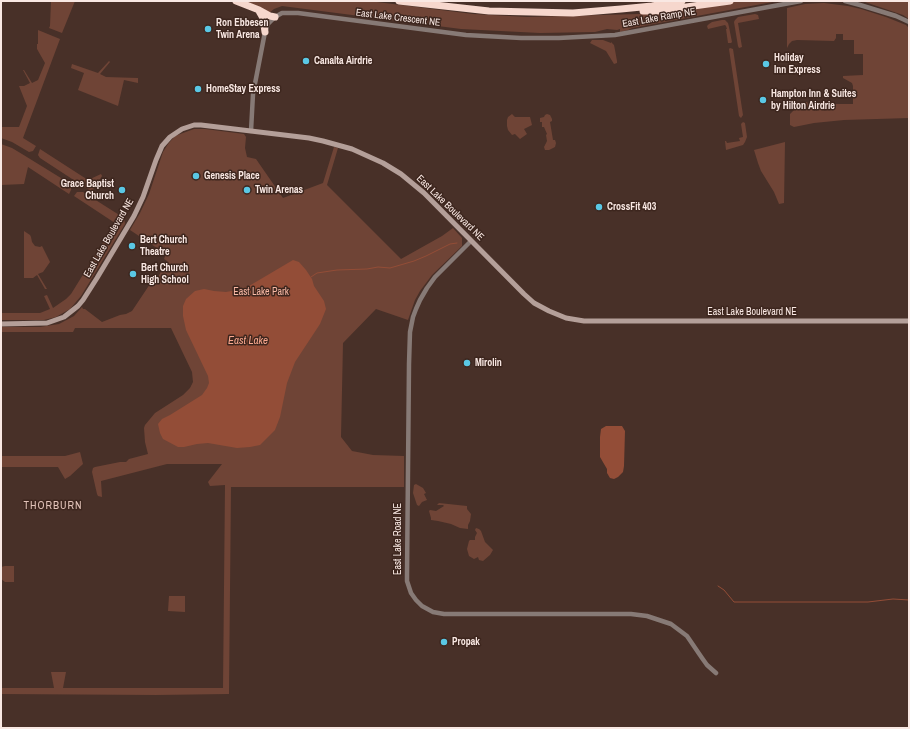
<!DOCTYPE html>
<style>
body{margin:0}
#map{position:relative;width:910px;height:729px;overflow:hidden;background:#483028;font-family:"Archivo Narrow",sans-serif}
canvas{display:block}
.frame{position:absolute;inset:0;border:2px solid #f9e8e3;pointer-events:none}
</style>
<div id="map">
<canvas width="910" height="729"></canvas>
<div class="frame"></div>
</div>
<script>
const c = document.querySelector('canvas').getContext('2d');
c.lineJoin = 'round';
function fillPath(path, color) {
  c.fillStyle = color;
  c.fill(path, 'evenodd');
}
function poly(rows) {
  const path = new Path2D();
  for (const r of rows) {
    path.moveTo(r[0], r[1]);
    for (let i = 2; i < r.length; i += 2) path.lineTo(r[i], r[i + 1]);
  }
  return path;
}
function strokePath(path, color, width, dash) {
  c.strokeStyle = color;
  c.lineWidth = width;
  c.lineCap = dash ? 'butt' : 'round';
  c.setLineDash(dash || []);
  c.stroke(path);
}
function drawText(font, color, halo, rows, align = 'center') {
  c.font = font + ' "Archivo Narrow",sans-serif';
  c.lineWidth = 3;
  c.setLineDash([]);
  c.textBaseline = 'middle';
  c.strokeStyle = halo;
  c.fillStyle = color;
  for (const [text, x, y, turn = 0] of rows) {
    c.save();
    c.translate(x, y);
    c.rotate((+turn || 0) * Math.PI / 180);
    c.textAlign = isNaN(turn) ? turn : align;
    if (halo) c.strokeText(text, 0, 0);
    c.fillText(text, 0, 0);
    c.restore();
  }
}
const green = poly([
 [51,1,75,1,62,33,49,28,50,26],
 [242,1,369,1,473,14,527,17,639,14,737,1,778,1,632,28,628,30,620,32,620,29,617,30,607,29,595,32,540,33,461,29,282,6,274,9,269,13],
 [862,1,909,1,909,19,903,15],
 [824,3,848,6,861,9,886,17,906,25,909,28,909,118,844,120,814,123,794,127,790,125,790,114,802,102,807,102,808,104,853,104,853,86,852,83,843,78,843,76,863,75,863,54,854,54,854,40,843,40,843,34,836,34,836,38,834,41,797,40,792,41,789,44,787,48,787,8,805,4],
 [755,14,758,15,759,19,738,23,742,47,739,48,738,46,734,22,735,20,738,17],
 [722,20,725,20,728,23,729,27,732,42,731,43,728,43,726,29,727,29,726,26,725,25,708,29,707,26,709,24,712,22],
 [38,30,60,39,23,138,36,146,33,151,29,152,12,142,1,138,1,127,19,127,27,106,19,86,24,86,30,83,23,70,24,70,32,83,38,80,45,63,37,49,37,44,38,44],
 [592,40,603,40,611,43,611,42,614,45,615,50,617,61,617,63,614,64,606,51,590,43],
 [730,48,733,49,743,115,741,118,739,116,729,49],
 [109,61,110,62,100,74,106,77,138,78,138,83,124,80,118,106,78,90,84,73,71,68,72,64,98,73],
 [512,114,515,117,530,117,532,125,524,129,527,134,520,139,515,134,512,135,508,130,507,126,507,120,508,117],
 [547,114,550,115,552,119,552,121,550,122,553,140,555,140,556,143,555,147,549,150,545,150,544,147,547,141,546,135,547,134,544,127,542,127,542,122,540,122,540,118,544,117,545,115],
 [743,122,745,123,747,137,745,142,743,145,726,150,725,141,726,141,727,143,740,141,739,138,743,137,741,124],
 [194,129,205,129,244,134,246,137,245,148,247,157,256,159,283,198,323,183,334,147,338,148,327,185,401,259,442,236,453,228,462,238,462,246,432,275,420,291,415,300,408,320,376,309,343,343,341,437,352,451,373,455,404,456,404,487,231,487,229,694,156,695,1,694,1,688,54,688,51,672,66,672,63,688,223,688,225,485,210,486,208,482,222,464,167,464,101,481,102,497,98,496,97,494,92,472,93,468,95,467,120,462,126,462,129,459,148,454,145,442,144,428,145,425,155,413,183,395,190,388,193,382,192,372,171,328,75,328,73,332,1,332,1,327,40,327,59,324,74,316,82,307,83,309,85,309,102,322,120,315,126,314,132,311,150,284,153,286,167,261,164,259,166,254,130,230,140,213,149,194,163,152,168,144,175,136,183,133],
 [785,142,784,203,779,204,774,192,761,171,758,163,754,150],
 [1,144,12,148,22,154,69,183,70,184,71,187,71,190,69,194,28,167,24,184,1,185],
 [40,149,88,180,101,174,102,176,92,192,40,158,38,155],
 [77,192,83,192,124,218,125,224,81,296,70,309,56,317,44,320,1,320,1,313,40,313,50,309,44,296,47,295,53,308,66,299,71,294,115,223,74,196],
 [24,231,30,235,31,237,32,242,35,246,40,247,42,246,50,262,43,272,38,274,47,289,45,289,37,275,33,278,24,278],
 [80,452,83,464,70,476,65,479,58,467,1,467,1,456,65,456],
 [416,484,423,488,426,493,424,494,427,500,422,502,419,506,417,505,413,493,414,485],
 [439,503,467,506,467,509,471,514,470,521,468,525,468,529,460,528,451,524,438,521,431,520,431,518,429,511,430,510,436,511,444,506,443,505,437,505],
 [476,528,479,529,481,531,485,542,493,550,490,555,483,561,479,560,478,557,474,559,469,556,467,549,469,541,470,540,475,540,475,537,477,533,475,530],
 [5,566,14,566,14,582,5,582,1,579,1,567],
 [169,596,185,596,185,612,168,611]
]);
const water = poly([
 [293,260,299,262,306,270,312,279,314,286,324,301,326,309,320,324,295,362,287,383,280,417,275,430,260,445,250,447,237,448,208,443,197,444,184,447,178,447,163,439,160,433,158,424,162,419,170,415,202,395,207,388,209,383,208,376,186,330,183,316,183,306,186,299,195,291,204,289,214,291,226,292,237,290,249,286],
 [606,426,622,426,625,431,624,466,623,472,618,477,614,479,610,478,607,473,607,469,600,457,600,437,601,429]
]);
const stream = poly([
 [311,277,317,273,337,270,367,269,378,267,390,268,414,261,426,256,450,244,457,243],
 [718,586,724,590,734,602,868,602,893,599,909,600]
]);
const tertiary = poly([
 [845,1,860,5,896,16,909,22],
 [251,131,253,94,265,32,268,24,275,17,282,13,298,13,466,35,521,38,559,38,615,35,801,1],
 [471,241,435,277,427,288,420,300,416,309,413,317,410,332,409,364,407,575,407,581,411,593,416,600,422,606,433,612,444,614,631,614,647,616,671,624,687,636,702,658,707,665,716,673]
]);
const secondary = poly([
 [1,324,47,323,64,317,78,306,83,300,97,278,134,216,143,197,156,160,162,146,170,137,182,129,194,125,201,125,309,138,323,141,352,149,383,163,401,174,424,193,524,294,534,303,549,311,566,318,584,321,909,321]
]);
const motorway = poly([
 [236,1,259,10,270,16,275,17],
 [399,1,489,11,573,13,621,9,652,6,682,1],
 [259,11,263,18,265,32],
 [643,11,657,11,730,1]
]);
const markers = [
 [208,29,4,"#5ac8e5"],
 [306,61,4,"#5ac8e5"],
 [766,64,4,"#5ac8e5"],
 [198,89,4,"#5ac8e5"],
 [763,100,4,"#5ac8e5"],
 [196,176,4,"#5ac8e5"],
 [122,190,4,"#5ac8e5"],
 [247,190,4,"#5ac8e5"],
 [599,207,4,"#5ac8e5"],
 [132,246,4,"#5ac8e5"],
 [133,274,4,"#5ac8e5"],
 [467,363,4,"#5ac8e5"],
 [444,642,4,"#5ac8e5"]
];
const streetNames = [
 ["East Lake Crescent NE",398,18,7],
 ["East Lake Ramp NE",659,18,-10],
 ["East Lake Boulevard NE",450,208,44],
 ["East Lake Boulevard NE",109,238,-60],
 ["East Lake Boulevard NE",752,312],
 ["East Lake Road NE",398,539,-90]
];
const poiNames = [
 ["Ron Ebbesen",216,23],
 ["Twin Arena",216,35],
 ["Holiday",774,58],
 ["Inn Express",774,70],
 ["Canalta Airdrie",314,61],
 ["HomeStay Express",206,89],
 ["Hampton Inn & Suites",771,94],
 ["by Hilton Airdrie",771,106],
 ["Genesis Place",204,176],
 ["Grace Baptist",114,184,"right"],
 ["Church",114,196,"right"],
 ["Twin Arenas",255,190],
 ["CrossFit 403",607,207],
 ["Bert Church",140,240],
 ["Theatre",140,252],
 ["Bert Church",141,268],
 ["High School",141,280],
 ["Mirolin",475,363],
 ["Propak",452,642]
];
const parkNames = [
 ["East Lake Park",261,292]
];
const waterNames = [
 ["East Lake",248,341]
];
const neighbourhoodNames = [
 ["THORBURN",53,506]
];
fillPath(green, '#6f4436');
fillPath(water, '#934d37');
strokePath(stream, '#934d37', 1);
strokePath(tertiary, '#877a76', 4.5);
strokePath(secondary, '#b49f99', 5);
strokePath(motorway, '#f6d7cd', 7);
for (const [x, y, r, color] of markers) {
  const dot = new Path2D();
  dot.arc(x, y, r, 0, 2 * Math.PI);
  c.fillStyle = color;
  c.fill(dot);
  strokePath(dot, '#3d261e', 1.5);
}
drawText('10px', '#f9e8e3', '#3d261e', streetNames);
drawText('bold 10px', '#f9e8e3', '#3d261e', poiNames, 'left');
drawText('10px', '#f9baa6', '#3d261e', parkNames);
drawText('italic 11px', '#faa88e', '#3d261e', waterNames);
c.letterSpacing = '1px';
drawText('11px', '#e2c3b9', '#3d261e', neighbourhoodNames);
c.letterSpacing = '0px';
</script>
